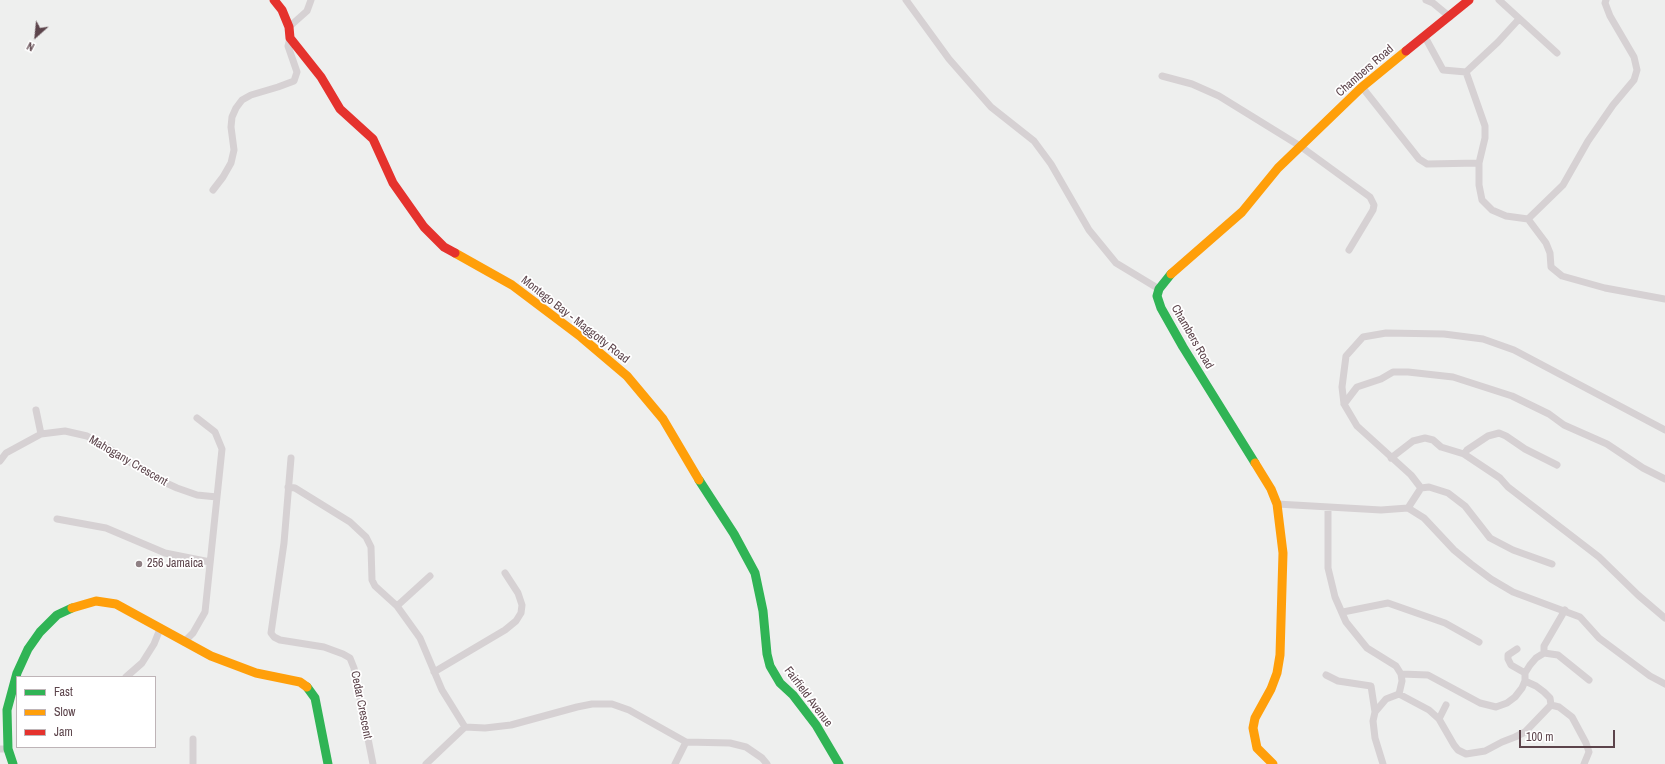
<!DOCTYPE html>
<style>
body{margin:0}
#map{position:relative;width:1665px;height:764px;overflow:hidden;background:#eeefee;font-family:"Archivo Narrow",sans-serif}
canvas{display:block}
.legend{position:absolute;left:16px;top:676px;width:140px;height:72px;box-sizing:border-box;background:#fff;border:1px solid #beb4b7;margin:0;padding:5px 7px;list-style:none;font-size:12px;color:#5c444b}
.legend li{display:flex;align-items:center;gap:8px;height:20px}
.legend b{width:20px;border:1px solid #beb4b7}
.north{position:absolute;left:16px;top:16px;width:40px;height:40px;-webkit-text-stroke:3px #fff;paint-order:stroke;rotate:207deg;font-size:11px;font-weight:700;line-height:16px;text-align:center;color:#5c444b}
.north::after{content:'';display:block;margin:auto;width:14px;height:18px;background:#5c444b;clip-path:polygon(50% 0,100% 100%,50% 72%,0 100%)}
.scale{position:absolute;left:1519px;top:730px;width:96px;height:18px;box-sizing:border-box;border:2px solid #5c444b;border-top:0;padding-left:5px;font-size:12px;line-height:14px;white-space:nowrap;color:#5c444b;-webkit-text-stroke:3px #fff;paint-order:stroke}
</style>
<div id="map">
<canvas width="1665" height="764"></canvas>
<ul class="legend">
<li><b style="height:5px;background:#30b455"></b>Fast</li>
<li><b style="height:5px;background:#ff9f0a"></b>Slow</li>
<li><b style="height:5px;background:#e5322d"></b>Jam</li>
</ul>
<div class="north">N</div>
<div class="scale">100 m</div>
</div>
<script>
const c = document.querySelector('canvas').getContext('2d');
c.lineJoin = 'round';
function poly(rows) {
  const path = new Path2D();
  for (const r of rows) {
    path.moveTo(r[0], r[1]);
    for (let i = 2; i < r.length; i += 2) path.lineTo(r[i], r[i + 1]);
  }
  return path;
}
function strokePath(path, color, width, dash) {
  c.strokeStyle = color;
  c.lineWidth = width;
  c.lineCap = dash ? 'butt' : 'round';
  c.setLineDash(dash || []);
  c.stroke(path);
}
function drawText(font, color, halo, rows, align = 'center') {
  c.font = font + ' "Archivo Narrow",sans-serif';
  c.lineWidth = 3.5;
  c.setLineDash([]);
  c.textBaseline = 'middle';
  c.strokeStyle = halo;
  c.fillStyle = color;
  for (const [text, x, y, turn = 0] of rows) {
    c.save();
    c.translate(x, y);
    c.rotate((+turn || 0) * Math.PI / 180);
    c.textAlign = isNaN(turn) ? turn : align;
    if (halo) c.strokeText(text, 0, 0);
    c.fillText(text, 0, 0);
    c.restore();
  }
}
const street = poly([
 [906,0,949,59,991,107,1034,141,1051,164,1089,230,1116,263,1159,289],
 [1426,0,1433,3,1450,17],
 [1499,0,1557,53],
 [289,27,307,11,311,0],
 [1425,37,1443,70,1466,72],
 [1162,76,1192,84,1219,96,1300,146,1370,197,1374,205,1373,210,1349,250],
 [1362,87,1419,159,1427,164,1479,163,1485,138,1485,126,1466,72,1498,42,1519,19],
 [1479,163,1479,185,1482,200,1492,210,1506,216,1528,219,1563,185,1588,141,1613,105,1634,80,1637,70,1634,57,1610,16,1605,3,1606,0],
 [213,190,223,177,231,163,234,150,231,127,232,117,236,108,242,100,251,95,278,87,294,81,297,72,288,46,290,38],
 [1528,219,1546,243,1550,253,1551,267,1562,276,1605,288,1665,299],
 [1344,404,1357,387,1381,379,1393,372,1408,372,1453,377,1512,396,1549,414,1564,425,1607,444,1643,468,1665,479],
 [36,410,41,434],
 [1464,454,1467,450,1488,436,1499,433,1506,436,1525,449,1557,465],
 [291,458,284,543,271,633,274,637,280,640,324,647,343,654,350,658,354,668,373,764],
 [1391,458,1413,441,1425,438,1433,440,1441,447,1464,454,1500,478,1508,487,1599,557,1638,595,1665,618],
 [0,461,6,453,41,434,65,431,87,436,107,447,153,477,177,488,197,495,217,497],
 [288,487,295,488,350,522,366,537,371,547,372,580,375,586,397,606,420,638,442,690,465,727],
 [1421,488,1411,475,1357,426,1344,404,1342,387,1346,356,1363,337,1386,333,1444,334,1483,339,1514,350,1665,430],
 [1277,504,1381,510,1408,508,1424,518,1454,550,1471,564,1491,579,1513,592,1580,617,1599,638,1650,676,1665,684],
 [1328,507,1328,568,1335,597,1346,622,1367,648,1396,666,1401,674,1402,681,1399,694],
 [1408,508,1421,488,1429,487,1448,493,1465,506,1490,538,1513,550,1552,564],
 [57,519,106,528,165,553,210,562],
 [397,606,430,576],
 [1343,612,1388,603,1445,623,1479,642],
 [184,642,193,633,205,612,222,449,215,432,197,418],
 [1517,649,1508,655,1508,659,1511,665,1525,673],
 [1544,653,1544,646,1565,610],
 [434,672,505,630,516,621,521,613,522,605,518,593,505,573],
 [1401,674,1428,675,1480,703,1496,707,1507,703,1515,697,1522,688,1525,681,1525,673,1530,665,1536,658,1544,653,1558,655,1589,680],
 [1326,675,1338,681,1371,686,1375,712],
 [126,677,142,663,154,644,160,629],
 [1525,681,1536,686,1544,692,1550,698,1551,705],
 [1439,719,1446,705],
 [465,727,485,728,511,725,577,707,592,704,612,704,629,710,686,742,730,743,746,747,762,758,767,764],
 [193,739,193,764],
 [0,749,8,749],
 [426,764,465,727],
 [675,764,686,742],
 [1383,764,1375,738,1373,721,1375,712,1386,699,1399,694,1429,710,1439,719,1454,745,1458,750,1466,754,1485,751,1502,742,1515,737,1525,732,1551,705,1559,707,1572,717,1586,743,1589,752,1584,764]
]);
const fast = poly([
 [1171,274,1159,289,1157,296,1161,308,1183,347,1255,463],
 [699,480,734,534,755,573,763,611,767,654,770,666,780,683,793,695,816,725,839,764],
 [307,687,315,698,328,764],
 [13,764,8,749,7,710,17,673,28,649,40,632,57,615,72,608]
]);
const slow = poly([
 [455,253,512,285,581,337,627,376,663,419,699,480],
 [1171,274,1242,212,1278,168,1362,87,1406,51],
 [1255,463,1271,489,1277,504,1283,553,1280,655,1277,673,1271,689,1255,718,1253,728,1257,748,1273,764],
 [72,608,96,601,116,604,211,656,256,673,300,682,307,687]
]);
const jam = poly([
 [274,0,282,10,289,27,290,38,321,77,340,109,373,139,393,183,424,227,444,247,455,253],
 [1406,51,1469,0]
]);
const markers = [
 [139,564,4,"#8f8084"]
];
const streetNames = [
 ["Chambers Road",1365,71,-41],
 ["Montego Bay - Maggotty Road",575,320,38],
 ["Chambers Road",1192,337,60],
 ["Mahogany Crescent",128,461,30],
 ["Fairfield Avenue",808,697,53],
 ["Cedar Crescent",361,705,79]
];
const poiNames = [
 ["256 Jamaica",147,564]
];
strokePath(street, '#d6d1d3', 7);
strokePath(fast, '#30b455', 9);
strokePath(slow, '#ff9f0a', 9);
strokePath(jam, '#e5322d', 9);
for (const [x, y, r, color] of markers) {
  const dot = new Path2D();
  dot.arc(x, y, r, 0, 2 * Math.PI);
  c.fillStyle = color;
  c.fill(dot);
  strokePath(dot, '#fff', 1.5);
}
drawText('12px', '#5c444b', '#fff', streetNames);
drawText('12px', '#5c444b', '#fff', poiNames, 'left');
</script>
